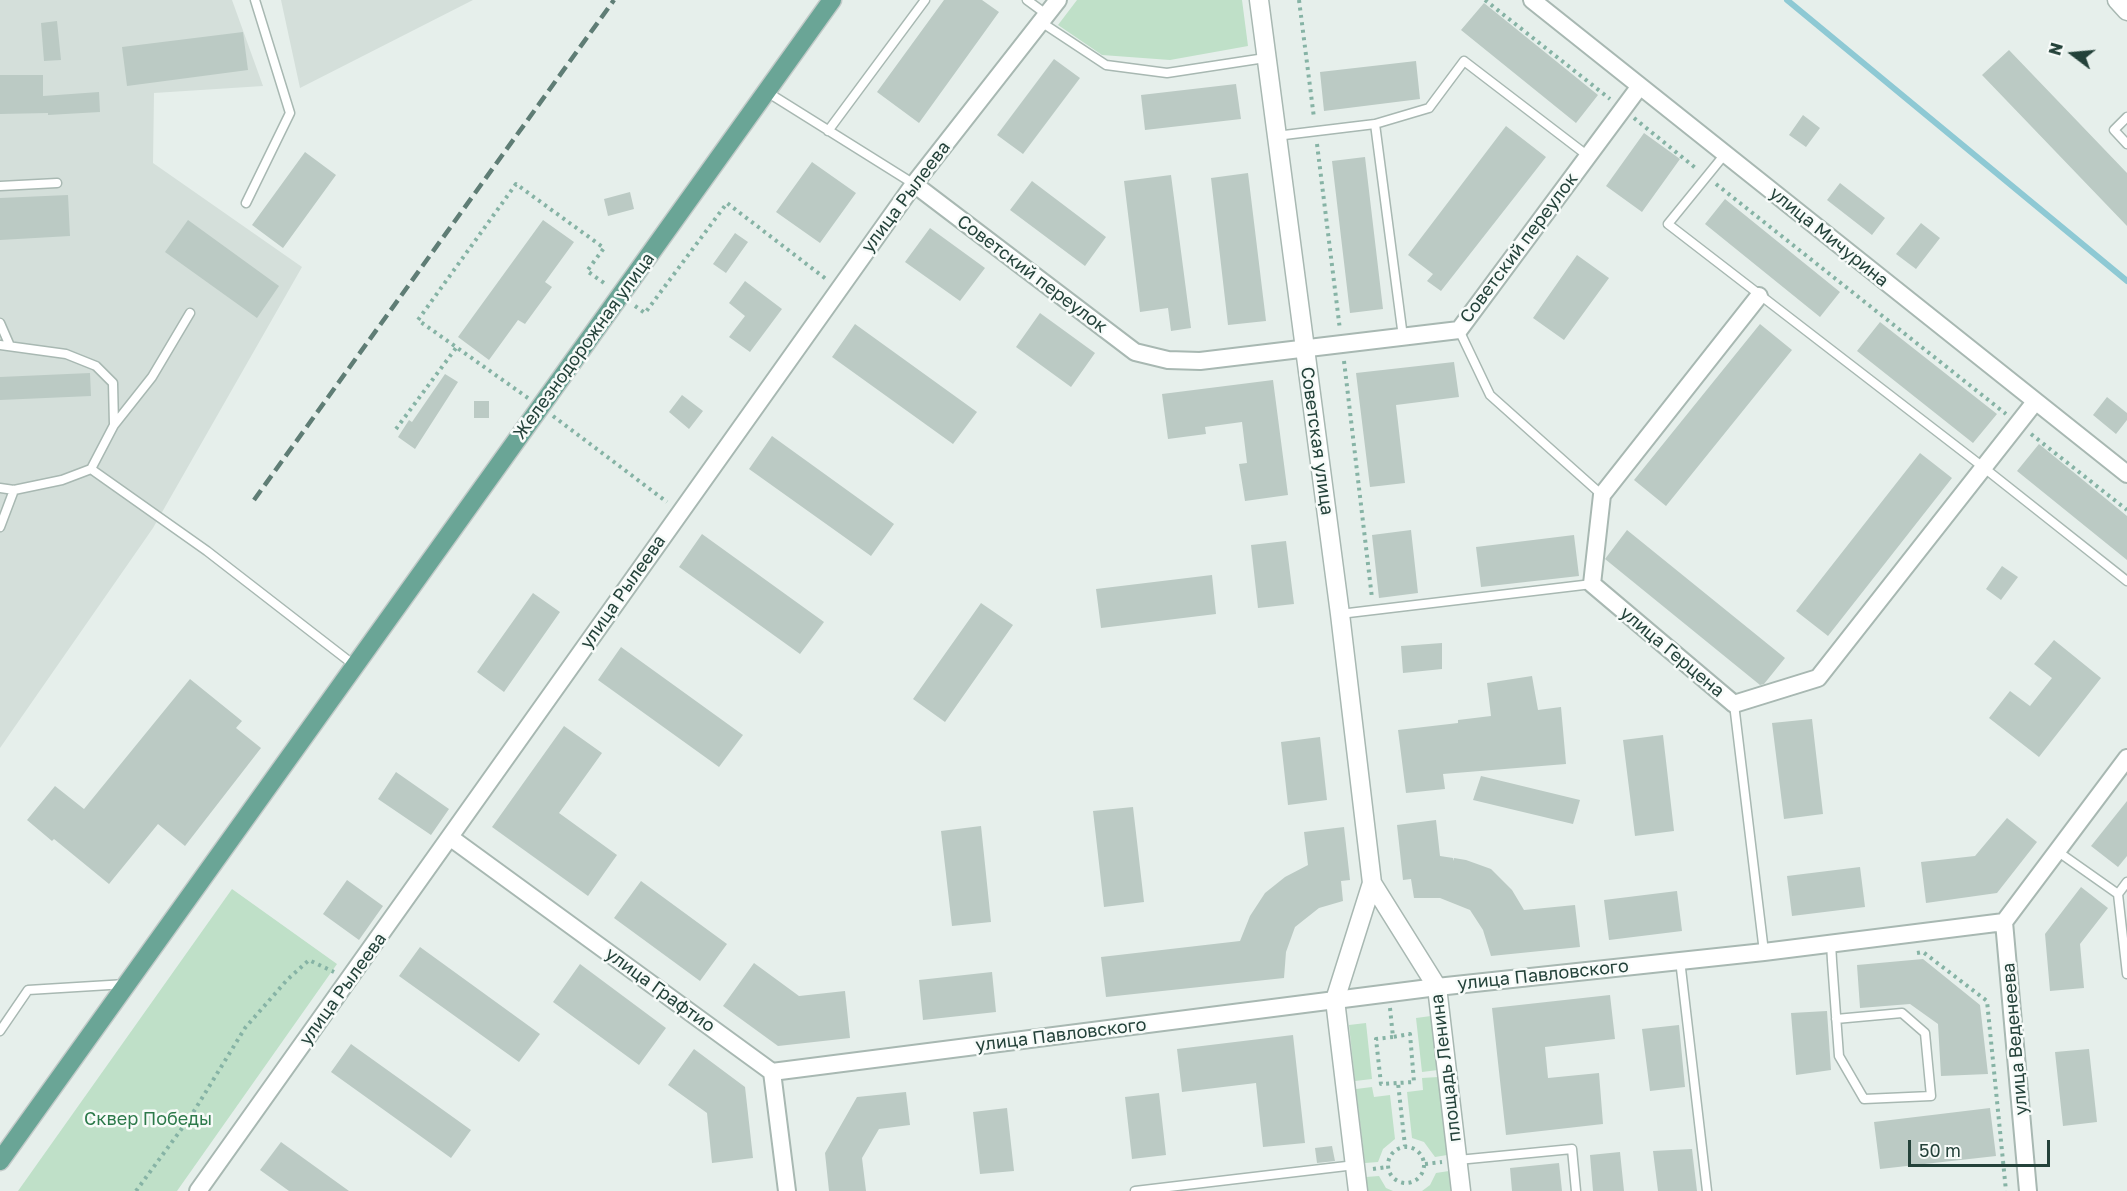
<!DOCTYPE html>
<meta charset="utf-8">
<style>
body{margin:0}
#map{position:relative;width:2127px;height:1191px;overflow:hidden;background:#e6efeb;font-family:"Golos Text",sans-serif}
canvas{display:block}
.north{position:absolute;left:2043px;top:24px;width:60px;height:60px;-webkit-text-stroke:4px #f7fbf9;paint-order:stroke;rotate:286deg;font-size:16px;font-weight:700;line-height:24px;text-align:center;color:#24423a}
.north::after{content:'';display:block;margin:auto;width:21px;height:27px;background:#24423a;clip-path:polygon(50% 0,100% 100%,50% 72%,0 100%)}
.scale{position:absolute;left:1908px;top:1140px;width:142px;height:27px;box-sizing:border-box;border:3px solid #24423a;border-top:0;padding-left:8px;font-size:18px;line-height:21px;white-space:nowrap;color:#24423a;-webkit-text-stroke:4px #f7fbf9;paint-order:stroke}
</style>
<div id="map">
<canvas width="2127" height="1191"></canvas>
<div class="north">N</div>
<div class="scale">50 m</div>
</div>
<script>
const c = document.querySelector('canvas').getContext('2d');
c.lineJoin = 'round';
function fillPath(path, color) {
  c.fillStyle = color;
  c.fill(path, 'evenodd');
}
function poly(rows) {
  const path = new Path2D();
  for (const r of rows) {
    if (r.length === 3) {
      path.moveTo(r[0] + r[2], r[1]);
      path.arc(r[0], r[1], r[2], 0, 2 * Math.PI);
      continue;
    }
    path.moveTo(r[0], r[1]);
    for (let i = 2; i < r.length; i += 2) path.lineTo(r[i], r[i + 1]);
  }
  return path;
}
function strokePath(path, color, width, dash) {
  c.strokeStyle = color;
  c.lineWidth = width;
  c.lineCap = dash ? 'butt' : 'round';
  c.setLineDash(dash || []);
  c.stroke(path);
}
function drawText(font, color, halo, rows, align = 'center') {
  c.font = font + ' "Golos Text",sans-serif';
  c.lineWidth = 5;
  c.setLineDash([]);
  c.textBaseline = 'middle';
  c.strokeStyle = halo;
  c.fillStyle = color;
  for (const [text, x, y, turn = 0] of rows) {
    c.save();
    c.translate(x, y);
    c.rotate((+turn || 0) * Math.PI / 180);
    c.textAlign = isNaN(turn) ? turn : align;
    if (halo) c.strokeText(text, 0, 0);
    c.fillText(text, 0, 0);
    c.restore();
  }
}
const built = poly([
 [0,0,232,0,263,86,154,93,153,163,302,267,153,528,0,748],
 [281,0,473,0,300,88]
]);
const green = poly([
 [1077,0,1242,0,1248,46,1170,60,1102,55,1058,25],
 [232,889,337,964,177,1191,18,1191],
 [1431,1016,1438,1070,1422,1072,1416,1018],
 [1366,1023,1372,1079,1355,1081,1349,1025],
 [1438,1077,1447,1155,1435,1157,1424,1142,1412,1138,1407,1092,1423,1090,1422,1078],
 [1372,1087,1374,1097,1390,1095,1395,1139,1383,1149,1378,1162,1365,1163,1356,1089],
 [1449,1171,1451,1191,1422,1191,1430,1185,1436,1173],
 [1379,1176,1386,1188,1393,1191,1368,1191,1366,1177]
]);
const stream = poly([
 [1787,0,2127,281]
]);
const building = poly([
 [944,0,982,0,999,12,919,123,877,92],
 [1484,3,1598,95,1576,123,1461,30],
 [57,21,61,60,44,61,41,23],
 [243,32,248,70,127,86,122,47],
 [2009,50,2127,173,2127,226,1982,75],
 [1054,59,1080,78,1023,154,997,135],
 [1416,61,1420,99,1324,111,1320,72],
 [0,75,43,75,43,96,99,92,100,112,48,115,48,113,0,114],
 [1236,84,1241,119,1145,130,1141,95],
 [1803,115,1820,128,1806,147,1789,135],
 [1506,126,1546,157,1441,291,1427,281,1433,274,1408,255],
 [1644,133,1680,159,1642,212,1606,186],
 [305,152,336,175,283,248,252,225],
 [1365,157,1383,309,1350,313,1332,161],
 [812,162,856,193,820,243,776,212],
 [1248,173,1266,321,1228,325,1211,178],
 [1171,175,1191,328,1171,331,1168,308,1140,312,1124,181],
 [1032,181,1106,237,1085,266,1010,210],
 [1840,183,1885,218,1872,235,1827,200],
 [630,192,634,209,608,216,604,199],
 [68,195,70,236,0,240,0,198],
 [1725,199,1840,292,1820,317,1705,224],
 [188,220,279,286,257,318,165,252],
 [543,220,574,242,545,282,552,287,525,324,518,320,489,360,458,337],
 [1921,223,1940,238,1916,269,1896,254],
 [930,228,985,268,960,301,905,262],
 [735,233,748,242,726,273,713,264],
 [1577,255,1609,278,1564,340,1533,318],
 [745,281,782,309,750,352,729,337,745,316,729,303],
 [1040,313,1095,353,1071,387,1016,347],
 [1880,322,1997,414,1973,443,1857,351],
 [855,324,977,412,953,444,832,357],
 [1760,324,1792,350,1666,506,1634,480],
 [1454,362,1459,397,1396,405,1405,483,1370,487,1356,373],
 [90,373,91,396,0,400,0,377],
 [445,374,458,382,415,449,398,437,409,420,412,422],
 [1273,380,1288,495,1245,501,1239,464,1247,463,1242,422,1205,427,1206,434,1168,439,1162,394],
 [682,395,703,411,689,429,669,412],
 [2107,397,2127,413,2127,420,2116,434,2093,415],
 [474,401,489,401,489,418,474,418],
 [772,436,894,524,871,556,749,469],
 [2039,444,2127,516,2127,560,2017,471],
 [1920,453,1952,478,1828,636,1796,611],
 [1411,530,1418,593,1379,598,1372,535],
 [1627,530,1785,658,1764,684,1760,685,1605,559],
 [702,534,824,622,800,654,679,567],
 [1574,535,1579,576,1481,587,1476,547],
 [1286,541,1294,604,1258,608,1251,545],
 [2002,566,2018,577,2001,600,1986,589],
 [1212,575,1216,614,1101,628,1096,589],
 [533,593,560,612,504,692,477,672],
 [981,603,1013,625,945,722,913,699],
 [2054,640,2101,678,2039,757,1989,718,2010,691,2030,706,2052,678,2034,664],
 [1442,643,1442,669,1403,673,1401,646],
 [621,647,743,735,719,767,598,680],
 [1532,676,1538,710,1561,707,1566,764,1443,774,1445,789,1406,793,1398,730,1458,723,1458,720,1491,716,1487,683],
 [190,679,242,721,236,728,261,748,185,846,158,824,109,884,54,839,52,841,27,820,55,786,84,809],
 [1812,719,1823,814,1784,819,1772,723],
 [564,726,602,753,559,813,617,855,588,896,492,827],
 [1663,735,1674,831,1635,836,1623,740],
 [1320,737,1327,800,1288,805,1281,742],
 [396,772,449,809,431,835,378,799],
 [1481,776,1580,800,1573,824,1473,800],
 [2127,801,2127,856,2118,867,2091,846],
 [1133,807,1144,902,1104,907,1093,811],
 [2007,818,2037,842,1997,893,1926,903,1921,862,1975,856],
 [1436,820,1440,856,1453,858,1453,861,1454,858,1466,860,1491,869,1512,890,1524,910,1575,905,1580,947,1491,956,1483,930,1470,910,1440,898,1414,898,1411,879,1403,880,1397,825],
 [981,826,991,922,952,926,941,831],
 [1344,827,1350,880,1341,881,1343,901,1319,908,1295,927,1286,952,1284,978,1106,997,1101,957,1240,941,1250,916,1265,893,1285,877,1308,865,1304,832],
 [1860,867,1865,907,1792,916,1787,876],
 [347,880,383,906,359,940,323,914],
 [641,881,727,944,700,981,614,918],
 [2081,887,2108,908,2080,944,2084,988,2050,991,2045,934],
 [1677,891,1682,931,1609,940,1604,900],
 [420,947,540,1034,519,1062,399,976],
 [1923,959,1980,1005,1988,1074,1941,1076,1938,1024,1910,1004,1860,1008,1857,965],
 [754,963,799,996,845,991,850,1038,778,1046,723,1006],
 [580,964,666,1028,639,1065,553,1002],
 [992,972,996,1012,923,1020,919,980],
 [1610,995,1615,1039,1545,1047,1548,1078,1599,1073,1603,1124,1506,1135,1492,1008],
 [1827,1011,1831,1070,1796,1075,1791,1013],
 [1679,1025,1685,1087,1650,1091,1642,1029],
 [1293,1035,1305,1143,1263,1147,1256,1083,1182,1092,1177,1049],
 [351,1044,471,1130,451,1158,331,1072],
 [694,1049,745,1087,753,1158,712,1163,707,1113,668,1085],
 [2089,1049,2097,1122,2063,1126,2055,1052],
 [906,1092,910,1125,879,1129,862,1158,866,1191,829,1191,825,1153,857,1097],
 [1159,1093,1166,1155,1132,1159,1125,1097],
 [1007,1108,1014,1171,980,1174,973,1112],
 [1990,1108,1996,1156,1880,1169,1874,1122],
 [281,1142,349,1191,289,1191,260,1170],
 [1332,1146,1335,1161,1317,1163,1315,1148],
 [1692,1149,1697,1191,1658,1191,1653,1151],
 [1620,1152,1624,1191,1593,1191,1590,1155],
 [1559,1163,1562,1191,1512,1191,1510,1168]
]);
const path = poly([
 [1299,0,1314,118],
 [1485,0,1610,99],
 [1634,118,1698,170],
 [1317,144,1340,330],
 [1716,184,2006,414],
 [635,306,645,313,727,203,826,279],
 [1344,361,1372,598],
 [528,398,418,320,516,184,604,248,587,271,607,285],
 [553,416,667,502],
 [396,429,456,348],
 [2031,434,2127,510],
 [1917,953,1923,952,1987,1001,2006,1191],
 [1390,1008,1393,1037,1410,1034,1414,1082,1398,1083,1405,1146],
 [1393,1037,1376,1039,1381,1084,1398,1083],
 [1406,1165,18],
 [1425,1164,1442,1162],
 [1373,1169,1387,1167],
 [136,1191,191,1116,245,1028,287,980,309,960,334,972]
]);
const service = poly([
 [1027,0,1046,14],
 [1041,22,1106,65,1167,73,1265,58],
 [767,92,914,184],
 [2127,117,2114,130,2127,144],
 [1375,124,1429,108,1464,61,1588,156],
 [828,131,925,0],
 [1276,136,1375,124,1403,337],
 [1725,154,1668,224,1983,467,2127,581],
 [0,186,57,183],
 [246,203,290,113,255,0],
 [0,323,10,346],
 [1459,330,1490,395,1602,495],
 [0,345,66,354,96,366,113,383,114,425,91,469,62,480,14,490,0,488],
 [114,425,152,377,190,313],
 [91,469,207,551,354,665],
 [0,527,14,490],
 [1340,614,1592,584],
 [1734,704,1764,952],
 [2057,851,2118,894],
 [2127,882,2118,894,2127,974],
 [1831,943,1832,961,1839,1056,1864,1099,1931,1096,1925,1033,1902,1013,1836,1019],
 [1680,960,1707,1191],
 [0,1031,28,990,126,984],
 [1458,1160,1572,1149,1576,1191],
 [1135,1191,1355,1165]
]);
const minor = poly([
 [1532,0,2127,474],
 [914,184,1135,352,1168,360,1200,361,1459,330,1640,86],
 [1759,296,1602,495,1592,584,1734,704,1818,678,2035,402],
 [451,838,772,1072,787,1191],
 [2004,922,2028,1191],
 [772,1072,1437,987,1764,952,2004,922,2127,758],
 [198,1191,914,184,1058,0]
]);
const tertiary = poly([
 [1259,0,1340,614,1372,883,1335,1000,1358,1191],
 [2117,0,2127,11],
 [1372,883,1437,987,1461,1191]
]);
const primary = poly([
 [0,1161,832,0]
]);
const rail = poly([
 [254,500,614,0]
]);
const streetNames = [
 ["улица Рылеева",906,197,-53],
 ["улица Мичурина",1829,237,39],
 ["Советский переулок",1519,248,-53],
 ["Советский переулок",1032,274,37],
 ["Железнодорожная улица",584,346,-54],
 ["Советская улица",1317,441,82],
 ["улица Рылеева",623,592,-55],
 ["улица Герцена",1672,652,40],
 ["улица Павловского",1543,975,-6],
 ["улица Рылеева",343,989,-54],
 ["улица Графтио",660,990,36],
 ["улица Павловского",1061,1035,-7],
 ["улица Веденеева",2015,1039,-95],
 ["площадь Ленина",1446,1068,-97]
];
const parkNames = [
 ["Сквер Победы",148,1119]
];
fillPath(built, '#d4dfda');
fillPath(green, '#bfe0c8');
strokePath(stream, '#8ec9d4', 6);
fillPath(building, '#bbcac4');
strokePath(service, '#a8b8b2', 11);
strokePath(minor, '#a8b8b2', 20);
strokePath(tertiary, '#a8b8b2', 21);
strokePath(primary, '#c2cac8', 21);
strokePath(path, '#86b3a5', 4, [3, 4.5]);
strokePath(service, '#fff', 8);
strokePath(minor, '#fff', 16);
strokePath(tertiary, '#fff', 18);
strokePath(primary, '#6aa596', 18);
strokePath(rail, '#5f7d75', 4.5, [12, 6]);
drawText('18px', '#24423a', '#f7fbf9', streetNames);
drawText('18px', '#2d7a4b', '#f7fbf9', parkNames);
</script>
